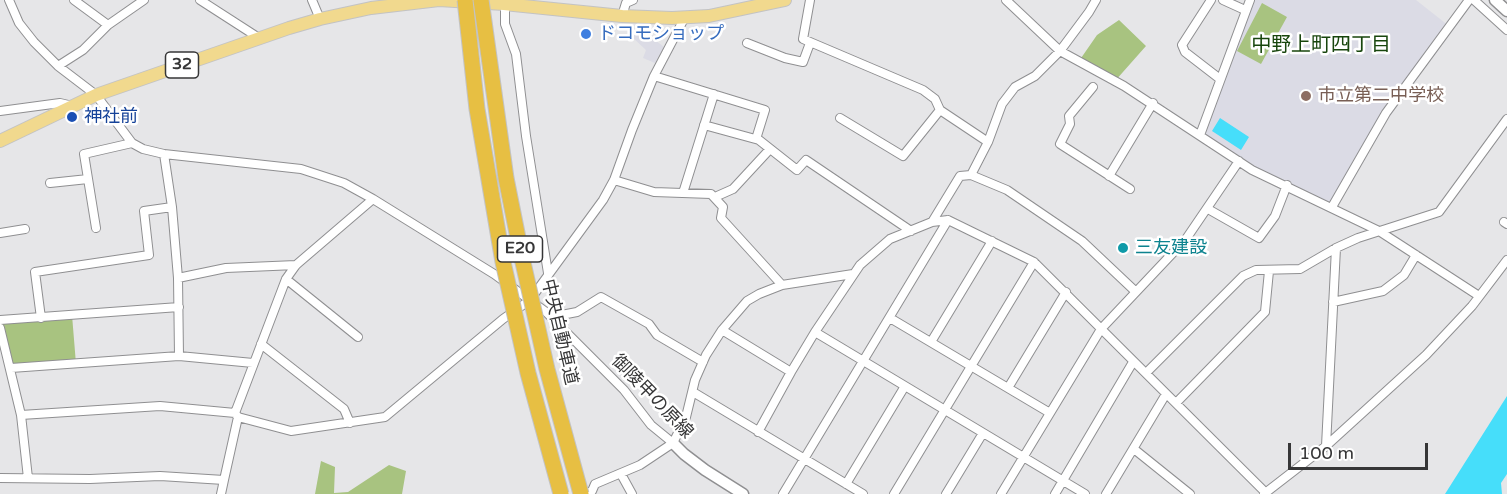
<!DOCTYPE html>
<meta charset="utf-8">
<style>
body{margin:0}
#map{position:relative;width:1507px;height:494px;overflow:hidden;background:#e6e6e8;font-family:"Varela Round",sans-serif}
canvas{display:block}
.scale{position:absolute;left:1288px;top:443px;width:140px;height:27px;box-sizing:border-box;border:3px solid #363637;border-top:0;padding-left:8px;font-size:18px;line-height:21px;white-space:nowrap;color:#363637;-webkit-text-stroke:4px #fff;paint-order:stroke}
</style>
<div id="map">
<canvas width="1507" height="494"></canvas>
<div class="scale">100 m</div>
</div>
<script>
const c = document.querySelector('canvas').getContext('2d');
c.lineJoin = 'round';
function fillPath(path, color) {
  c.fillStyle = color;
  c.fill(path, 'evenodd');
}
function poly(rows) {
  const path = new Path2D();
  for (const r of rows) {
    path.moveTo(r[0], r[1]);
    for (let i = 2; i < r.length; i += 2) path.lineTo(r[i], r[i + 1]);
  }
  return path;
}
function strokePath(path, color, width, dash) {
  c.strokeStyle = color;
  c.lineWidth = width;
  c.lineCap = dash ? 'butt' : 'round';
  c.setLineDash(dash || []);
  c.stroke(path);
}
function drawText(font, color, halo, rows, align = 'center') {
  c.font = font + ' "Varela Round","Noto Sans JP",sans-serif';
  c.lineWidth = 5;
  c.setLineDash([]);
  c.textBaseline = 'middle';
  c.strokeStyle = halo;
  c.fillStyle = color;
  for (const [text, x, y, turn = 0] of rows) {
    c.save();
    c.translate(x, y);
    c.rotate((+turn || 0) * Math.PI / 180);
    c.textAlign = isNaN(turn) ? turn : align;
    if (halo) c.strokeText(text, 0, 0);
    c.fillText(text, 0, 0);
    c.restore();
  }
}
const built = poly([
 [1250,0,1416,0,1449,26,1386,113,1332,207,1252,170,1200,135],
 [635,28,645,32,664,47,655,63,643,58,646,50,632,37]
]);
const green = poly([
 [1262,3,1287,17,1261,64,1237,51],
 [1119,20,1146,46,1115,81,1079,61,1097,35],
 [72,315,76,364,11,368,0,320],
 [321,461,335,467,334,493,348,492,389,465,406,471,402,494,315,494]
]);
const water = poly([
 [1220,118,1249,137,1241,150,1212,131],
 [1507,396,1507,474,1501,483,1502,494,1445,494]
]);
const minor = poly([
 [9,0,19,23,34,42,58,66,96,95,132,143,143,149,164,154,301,169,344,183,373,199,494,274,546,312,624,390,651,425,673,443],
 [74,0,108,25,144,0],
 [200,0,259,38],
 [312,0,320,19],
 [505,0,505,24,516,54,526,136,548,273],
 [810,0,803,39,923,90,935,99,940,110,988,142],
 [1006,0,1060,51,1124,86,1252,170,1379,231,1479,296],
 [1211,0,1182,45,1185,52,1220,79],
 [1223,0,1245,10],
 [1474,0,1507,30],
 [622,16,626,3,633,0],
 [747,43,785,58,803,62,810,43],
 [58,66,83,50,108,25],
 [654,76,765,110,756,139],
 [1093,87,1069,116,1070,124,1060,144,1130,189],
 [0,111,60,103,73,106],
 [840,118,903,156,940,110],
 [704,125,759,140,797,170,806,160,911,231],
 [1200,135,1250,0],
 [164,154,172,207,178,278,179,356,253,363],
 [971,175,1007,190,1082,241,1136,292],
 [1109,176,1153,103],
 [614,180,654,192,711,194,723,207,721,218,782,285],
 [50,183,88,179],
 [683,193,714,94],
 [715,197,733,189,770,149],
 [1332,207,1386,113,1469,0],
 [1208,209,1259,238,1275,216,1287,185],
 [932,222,960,176,971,175,988,142,1002,104,1015,87,1035,76,1060,51,1089,12,1096,0],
 [1504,222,1507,224],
 [96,228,84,154,132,143],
 [0,233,25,229],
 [178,278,226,268,296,265],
 [286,279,358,337],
 [1333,302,1383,291,1404,275,1416,255],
 [551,317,577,312,601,297,649,324,657,335,703,362],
 [41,318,35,272,149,255,144,211,172,207],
 [890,318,1050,413],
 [0,320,179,307],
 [0,328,21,415,28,478],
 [722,330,747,301,759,294,782,285,853,274],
 [815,332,1085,494],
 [931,342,992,241],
 [261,344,344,409,350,423],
 [11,368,179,356],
 [1146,373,1243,276,1256,270,1300,269,1336,248,1358,238,1439,212,1507,119],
 [1008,388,1066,292],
 [693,392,863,494],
 [1176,403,1265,312,1269,271],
 [21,415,160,406,235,413],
 [238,417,291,431,385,417,503,319,530,300,603,200,614,180,632,130,654,76,685,17],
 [758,432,791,372],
 [1326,446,1336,248],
 [1134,449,1190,494],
 [621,474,632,494],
 [0,478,90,479,160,476,224,480,238,417,235,413,286,279,296,265,373,199],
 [846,484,905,386],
 [221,494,224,480],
 [585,494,592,491,595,484,640,465,673,443,686,417,695,380,706,355,722,330,791,372,815,332,860,265,890,239,932,222,948,220,1034,262,1265,492],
 [783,494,948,220],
 [894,494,1034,262],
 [946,494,983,433],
 [1001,494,1101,329,1186,239,1239,161],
 [1055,494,1133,362],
 [1106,494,1166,394],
 [1264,494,1326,446,1426,355,1472,306,1507,260]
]);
const tertiary = poly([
 [1495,0,1507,11],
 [673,443,684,454,705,470,743,494]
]);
const primary = poly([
 [0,141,96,95,289,28,320,19,371,8,439,0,504,4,622,16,672,18,709,16,785,0]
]);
const motorwayBridge = poly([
 [465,0,477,109,503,262,528,373,561,494],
 [481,0,506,178,522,258,547,369,581,494]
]);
const markers = [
 [586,34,6,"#3f7fe0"],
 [1306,96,6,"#8d6e63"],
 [72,117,6,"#1a4fb4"],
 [1123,248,6,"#0f9aa8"]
];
const shields = [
 [182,65,33],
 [520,249,45]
];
const shieldNames = [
 ["32",182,65],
 ["E20",520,249]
];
const shopNames = [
 ["ドコモショップ",598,34]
];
const educationNames = [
 ["市立第二中学校",1318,96]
];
const transitNames = [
 ["神社前",84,117]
];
const cultureNames = [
 ["三友建設",1135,248]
];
const streetNames = [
 ["中央自動車道",559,332,77],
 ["御陵甲の原線",652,397,46]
];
const neighbourhoodNames = [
 ["中野上町四丁目",1321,46]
];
fillPath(built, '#dbdbe5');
fillPath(green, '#a8c380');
fillPath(water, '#46defa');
strokePath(minor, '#8f8f91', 10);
strokePath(tertiary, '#8f8f91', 13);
strokePath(primary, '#c3c3c3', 14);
strokePath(minor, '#fff', 8);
strokePath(tertiary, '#fff', 10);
strokePath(primary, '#f1d98e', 12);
strokePath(motorwayBridge, '#c3c3c3', 17, []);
strokePath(motorwayBridge, '#e7bf43', 15);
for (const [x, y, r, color] of markers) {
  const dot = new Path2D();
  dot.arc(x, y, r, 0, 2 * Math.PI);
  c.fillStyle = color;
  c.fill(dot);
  strokePath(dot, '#fff', 2);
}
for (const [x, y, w] of shields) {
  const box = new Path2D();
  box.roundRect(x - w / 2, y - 13, w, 26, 4.5);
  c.fillStyle = '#fff';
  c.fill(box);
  strokePath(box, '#363637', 1.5);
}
drawText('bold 16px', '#363637', null, shieldNames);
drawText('18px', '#366cbe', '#fff', shopNames, 'left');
drawText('18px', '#785e54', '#fff', educationNames, 'left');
drawText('18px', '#164399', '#fff', transitNames, 'left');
drawText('18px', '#0d838f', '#fff', cultureNames, 'left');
drawText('18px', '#363637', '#fff', streetNames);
drawText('20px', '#18460d', '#fff', neighbourhoodNames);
</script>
